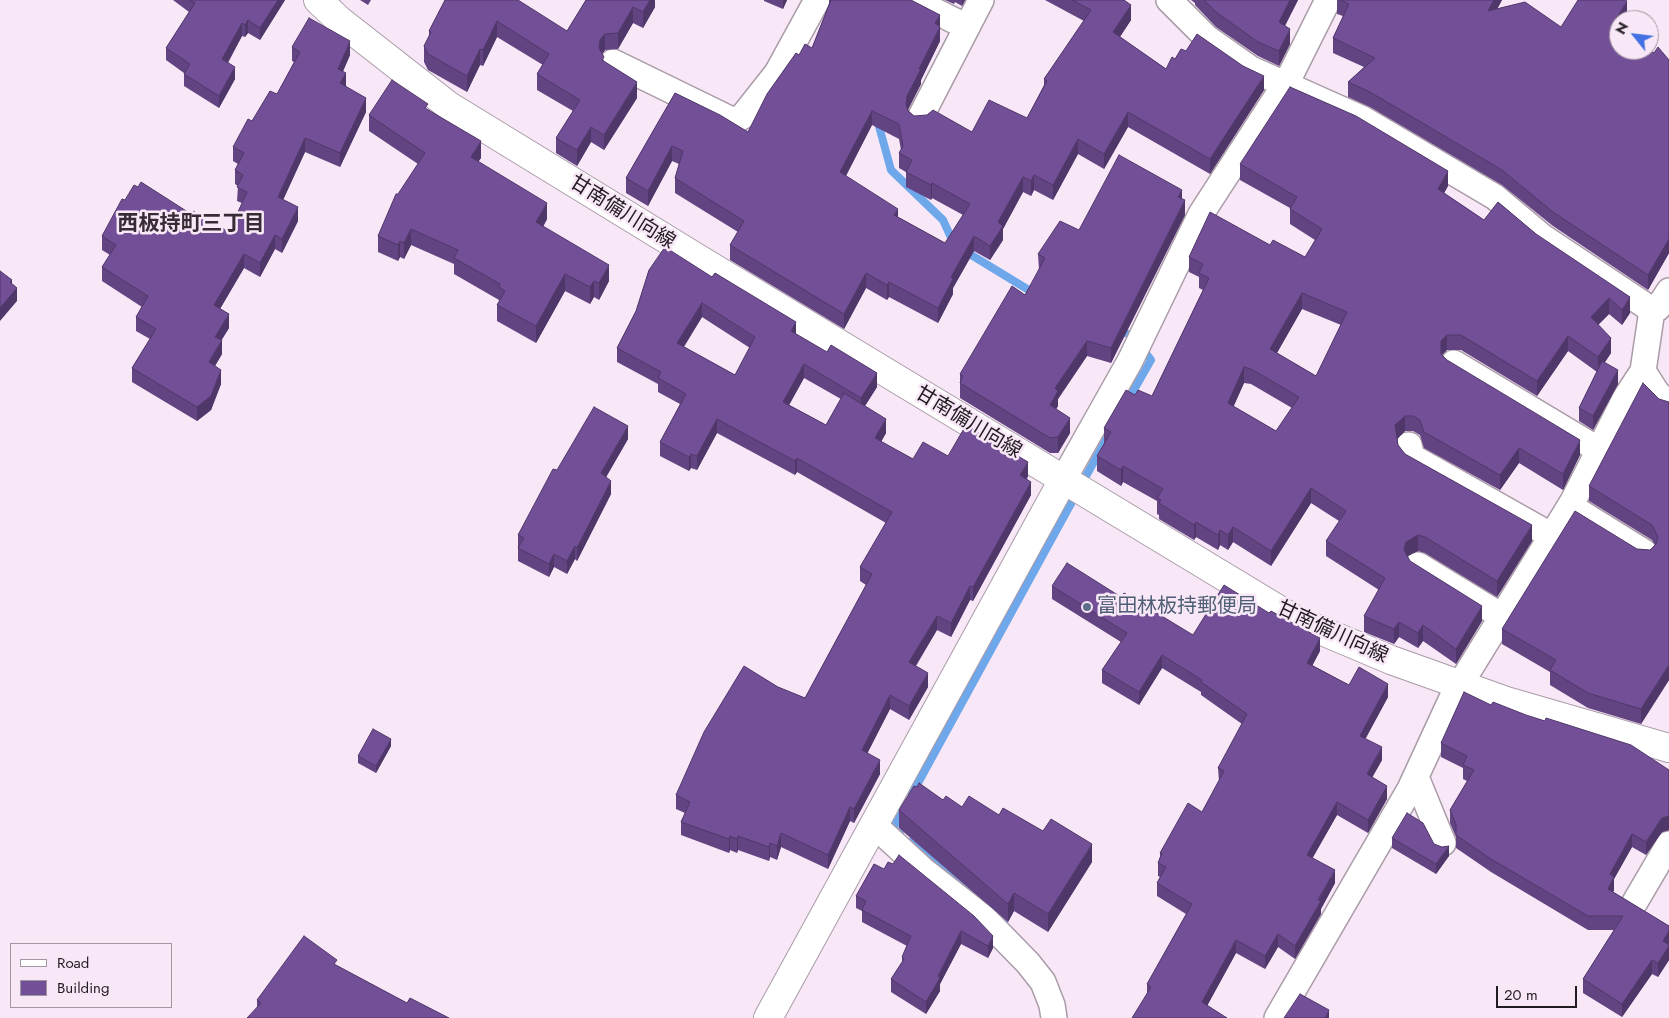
<!DOCTYPE html>
<meta charset="utf-8">
<style>
body{margin:0}
#map{position:relative;width:1669px;height:1018px;overflow:hidden;background:#f8e8f7;font-family:Jost,sans-serif}
canvas{display:block}
.legend{position:absolute;left:10px;top:943px;width:162px;height:65px;box-sizing:border-box;background:#f8e8f7;border:1px solid #a296a1;margin:0;padding:6px 9px;list-style:none;font-size:15px;color:#211c21}
.legend li{display:flex;align-items:center;gap:10px;height:25px}
.legend b{width:25px;border:1px solid #a296a1}
.north{position:absolute;left:1609px;top:10px;width:50px;height:50px;box-sizing:border-box;background:#f8e8f7;border:1px solid #a296a1;border-radius:50%;rotate:299deg;font-size:14px;font-weight:700;line-height:20px;text-align:center;color:#211c21}
.north::after{content:'';display:block;margin:auto;width:18px;height:22px;background:#4370e2;clip-path:polygon(50% 0,100% 100%,50% 72%,0 100%)}
.scale{position:absolute;left:1496px;top:986px;width:81px;height:22px;box-sizing:border-box;border:2px solid #211c21;border-top:0;padding-left:6px;font-size:15px;line-height:18px;white-space:nowrap;color:#211c21;-webkit-text-stroke:4px #f8e8f7;paint-order:stroke}
</style>
<div id="map">
<canvas width="1669" height="1018"></canvas>
<ul class="legend">
<li><b style="height:6px;background:#fff"></b>Road</li>
<li><b style="height:14px;background:#734f97"></b>Building</li>
</ul>
<div class="north">N</div>
<div class="scale">20 m</div>
</div>
<script>
const c = document.querySelector('canvas').getContext('2d');
c.lineJoin = 'round';
function poly(rows) {
  const path = new Path2D();
  for (const r of rows) {
    path.moveTo(r[0], r[1]);
    for (let i = 2; i < r.length; i += 2) path.lineTo(r[i], r[i + 1]);
  }
  return path;
}
function strokePath(path, color, width, dash) {
  c.strokeStyle = color;
  c.lineWidth = width;
  c.lineCap = dash ? 'butt' : 'round';
  c.setLineDash(dash || []);
  c.stroke(path);
}
function fillPath(path, color) {
  c.fillStyle = color;
  c.fill(path, 'evenodd');
}
function drawText(font, color, halo, rows, align = 'center') {
  c.font = font + ' Jost,"Noto Sans JP",sans-serif';
  c.lineWidth = 5;
  c.setLineDash([]);
  c.textBaseline = 'middle';
  c.strokeStyle = halo;
  c.fillStyle = color;
  for (const [text, x, y, turn = 0] of rows) {
    c.save();
    c.translate(x, y);
    c.rotate((+turn || 0) * Math.PI / 180);
    c.textAlign = isNaN(turn) ? turn : align;
    if (halo) c.strokeText(text, 0, 0);
    c.fillText(text, 0, 0);
    c.restore();
  }
}
const stream = poly([
 [877,119,891,170,943,220,954,244],
 [963,250,1037,295],
 [1118,331,1132,335,1151,360,1127,402],
 [912,794,1108,436],
 [900,834,893,829,903,811],
 [910,842,995,910,1004,922]
]);
const street = poly([
 [913,0,967,27],
 [1169,0,1207,38,1251,69,1363,119,1495,197,1544,238,1652,310],
 [613,62,734,121,743,116,777,73,817,0],
 [920,118,981,0],
 [1652,310,1658,308,1669,291],
 [1454,363,1599,450],
 [1643,371,1657,393,1669,404],
 [1409,445,1412,457,1552,536],
 [1063,480,1130,361,1201,214,1289,78,1328,0],
 [1570,506,1644,552],
 [1418,565,1503,617],
 [1416,777,1443,843],
 [874,825,923,870,984,918,1028,963,1043,982,1052,1005,1054,1018],
 [1635,902,1669,844],
 [1277,1018,1410,789,1453,696,1573,501,1626,397,1643,371,1652,310]
]);
const secondary = poly([
 [318,0,339,20,449,106,702,261,1296,620,1391,660,1506,701,1669,748],
 [768,1018,1063,480]
]);
const wall = poly([
 [173,0,285,0,260,40,248,33,245,37,242,36,228,63,235,79,219,108,184,86,184,73,166,60,166,48,189,12],
 [360,0,371,0,368,5],
 [445,0,567,31,586,0,655,0,655,7,643,28,633,23,618,49,605,50,602,54,604,62,637,98,604,150,591,142,577,166,556,153,556,138,573,111,537,90,537,74,543,65,497,37,483,66,480,65,467,92,428,70,424,62,424,46,429,37,429,31],
 [764,0,787,0,783,9,764,1],
 [829,0,911,0,940,26,940,41,921,80,921,84,908,110,914,116,972,132,1027,118,1044,85,1044,79,1084,21,1045,0,1124,0,1131,20,1120,37,1166,69,1175,59,1186,51,1264,90,1210,174,1128,127,1104,169,1078,154,1053,200,1034,190,1031,196,1023,192,1003,229,1003,240,990,260,974,251,953,288,953,294,938,323,889,297,887,300,866,288,844,329,730,260,730,245,738,232,675,193,675,178,679,164,672,161,648,206,626,193,626,178,675,93,748,132,799,55,812,48,829,4],
 [872,125,899,139,901,150,899,153,899,168,906,172,906,187,931,200,932,198,963,215,945,243,898,217,846,176],
 [945,0,965,0,962,6,955,2,954,4],
 [1191,0,1298,0,1285,26,1290,44,1279,66,1258,56,1216,27,1195,5,1195,3],
 [1337,0,1502,0,1497,9,1561,27,1627,16,1625,20,1619,20,1619,30,1654,53,1669,60,1669,253,1648,290,1553,226,1502,185,1370,107,1348,97,1348,82,1364,67,1333,53,1333,38,1343,16,1337,14],
 [292,47,350,55,343,71,346,86,366,112,340,167,305,152,283,200,298,221,282,253,275,249,260,277,244,268,220,309,229,328,221,340,222,354,215,366,221,384,211,410,197,421,132,382,132,368,150,339,136,331,136,317,142,307,102,281,102,267,110,255,102,250,102,236,125,200,191,214,229,232,242,203,237,201,238,186,235,184,235,170,238,164,233,161,233,147,252,121,277,94,294,62,292,61],
 [428,110,481,158,478,161,547,219,543,227,609,281,599,300,594,297,590,304,565,291,536,343,497,321,497,305,499,303,499,300,454,274,454,264,411,245,404,259,400,257,398,261,378,252,378,236,418,164,369,131,369,115],
 [1240,164,1448,186,1444,193,1484,220,1498,202,1630,313,1622,325,1609,314,1598,325,1611,353,1604,363,1618,384,1593,430,1579,421,1579,408,1597,372,1568,351,1537,396,1461,350,1447,350,1442,355,1447,360,1580,455,1563,490,1519,463,1500,490,1424,448,1420,435,1413,431,1405,431,1397,439,1398,445,1405,454,1532,541,1497,597,1425,553,1418,551,1407,556,1410,561,1482,621,1456,664,1423,641,1418,648,1399,637,1394,644,1364,632,1364,616,1379,590,1326,556,1326,541,1339,521,1311,503,1271,566,1233,542,1228,550,1220,545,1218,550,1196,537,1194,540,1159,519,1159,515,1157,514,1157,501,1123,482,1121,486,1097,471,1097,456,1104,444,1104,428,1135,395,1152,396,1203,290,1199,288,1199,277,1189,272,1189,257,1270,245,1305,257,1315,240,1290,224,1290,208,1240,180],
 [1302,309,1341,325,1316,376,1277,353],
 [1244,383,1251,384,1292,408,1276,431,1233,407],
 [1182,199,1185,215,1111,363,1087,356,1058,399,1058,406,1056,409,1070,433,1058,453,1050,453,960,398,960,374,1025,295,1039,270,1038,254,1079,230],
 [649,270,796,334,877,387,865,406,886,433,881,442,913,459,948,456,1028,476,1027,479,1031,495,973,601,970,600,951,637,937,630,916,666,928,687,909,720,890,709,867,753,880,774,854,823,850,821,828,869,781,847,777,860,770,857,769,861,738,850,737,853,730,850,729,853,681,835,681,822,685,813,676,809,676,795,778,687,805,698,866,585,860,581,860,567,886,523,797,472,795,475,717,433,697,470,691,468,689,471,660,456,660,442,680,404,658,392,658,384,617,362,617,348,636,311],
 [702,317,750,348,735,375,684,347],
 [804,378,841,399,826,425,789,405],
 [1659,399,1669,680,1641,724,1588,708,1550,685,1550,672,1502,644,1502,629,1637,549,1650,550,1655,545,1652,540,1589,501,1589,486],
 [628,439,606,477,611,494,577,561,575,559,567,574,554,567,549,577,518,561,518,535,557,470],
 [1052,586,1121,597,1193,635,1320,651,1312,665,1349,685,1388,697,1365,739,1382,760,1372,777,1387,799,1368,833,1337,815,1312,858,1335,883,1321,909,1321,914,1295,959,1278,947,1265,969,1236,953,1207,1006,1147,994,1147,984,1186,914,1157,896,1157,883,1160,877,1158,876,1158,863,1160,857,1160,853,1202,812,1219,781,1218,768,1242,724,1201,695,1201,692,1162,668,1139,705,1102,683,1102,670,1121,642,1052,599],
 [1491,705,1669,770,1669,830,1662,832,1646,855,1632,847,1614,879,1614,890,1613,892,1669,926,1669,960,1658,977,1652,974,1622,1017,1583,993,1583,979,1614,930,1588,930,1491,872,1456,848,1456,837,1450,823,1450,810,1467,781,1463,779,1463,768,1441,757,1441,743],
 [391,746,376,773,358,763,358,756],
 [943,800,962,807,999,815,1092,862,1048,932,1014,911,1008,922,899,828,899,810],
 [1392,838,1434,844,1449,856,1436,874,1392,848],
 [874,864,993,948,988,958,961,944,940,984,940,991,926,1014,891,992,891,979,902,963,902,957,907,946,862,922,862,911,856,908,856,896],
 [337,966,407,1003,449,1018,257,1008,257,1000]
]);
const shadedWall = poly([
 [278,0,285,0,260,40,260,28],
 [650,0,655,0,655,7,643,28,643,12],
 [783,0,787,0,783,9],
 [962,0,965,0,962,6],
 [1290,0,1298,0,1279,37,1279,22],
 [1494,0,1502,0,1488,26,1488,11],
 [1627,1,1627,16,1625,20,1619,20,1619,29,1612,40,1612,25],
 [1131,5,1131,20,1113,47,1113,32],
 [633,7,633,23,618,49,618,33],
 [940,15,940,41,921,80,921,84,907,111,906,104,907,96,919,69,935,23],
 [248,20,248,33,245,37,245,25],
 [497,21,497,37,483,66,483,50],
 [242,23,242,36,222,72,222,59],
 [1290,29,1290,44,1279,66,1279,51],
 [605,34,605,50,600,55,599,48,600,40],
 [350,41,350,55,338,83,338,69],
 [480,49,480,65,467,92,467,76],
 [235,67,235,79,219,108,219,96],
 [346,73,346,87,340,83],
 [1264,76,1264,90,1210,174,1210,159],
 [637,82,637,98,604,150,604,135],
 [366,98,366,112,340,167,340,153],
 [872,111,872,125,840,187,840,172],
 [1128,112,1128,127,1104,169,1104,154],
 [591,127,591,142,577,166,577,150],
 [305,138,305,152,278,211,278,197],
 [1078,139,1078,154,1053,200,1053,185],
 [481,141,481,158,471,173,471,157],
 [672,146,672,161,648,206,648,191],
 [1448,171,1448,186,1438,204,1438,189],
 [1034,175,1034,190,1031,196,1031,181],
 [1023,177,1023,192,1003,229,1003,240,990,260,990,246,998,222],
 [932,183,932,198,931,200,931,185],
 [1182,190,1182,205,1178,197],
 [1185,200,1185,215,1111,363,1111,348],
 [547,203,547,219,536,239,536,222],
 [298,207,298,221,282,253,282,239],
 [898,209,898,224,894,215],
 [411,229,411,245,404,259,404,243],
 [275,235,275,249,260,277,260,263],
 [974,236,974,251,953,288,953,294,938,323,938,308,951,277],
 [1669,239,1669,253,1648,290,1648,275],
 [400,241,400,257,398,261,398,245],
 [244,254,244,268,214,319,214,305],
 [609,265,609,281,599,300,599,283],
 [866,273,866,288,844,329,844,314],
 [565,274,565,291,536,343,536,326],
 [12,280,12,293,17,288,17,301,0,321,0,308,10,282],
 [594,281,594,297,590,304,590,287],
 [889,282,889,297,887,300,887,285],
 [1302,293,1302,309,1270,365,1270,349],
 [1630,297,1630,313,1622,325,1622,310],
 [1609,298,1609,314,1591,332,1591,317],
 [702,303,702,317,677,357,677,343],
 [229,314,229,328,215,351,215,337],
 [796,322,796,336,791,331],
 [1447,335,1447,350,1441,356,1441,341],
 [1568,336,1568,351,1537,396,1537,381],
 [1611,338,1611,353,1598,373,1598,357],
 [222,340,222,354,209,376,209,362],
 [1087,341,1087,356,1058,399,1058,406,1050,420,1050,405,1055,388],
 [804,364,804,378,783,416,783,402],
 [1244,367,1244,383,1228,419,1228,403],
 [221,370,221,384,211,410,197,421,197,407],
 [1618,370,1618,384,1593,430,1593,416],
 [877,373,877,387,861,412,861,398],
 [1405,416,1405,431,1395,441,1395,425],
 [1070,418,1070,433,1058,453,1058,437],
 [717,419,717,433,697,470,697,456],
 [886,419,886,433,875,452,875,438],
 [628,426,628,439,601,486,601,473],
 [1580,440,1580,455,1563,490,1563,474],
 [1519,448,1519,463,1500,490,1500,475],
 [691,454,691,468,689,471,689,457],
 [797,458,797,472,795,475,795,461],
 [1028,462,1028,476,1020,489,1020,475],
 [1123,466,1123,482,1121,486,1121,470],
 [611,481,611,494,577,561,577,548],
 [1031,482,1031,495,973,601,973,587],
 [1311,488,1311,503,1271,566,1271,551],
 [1196,522,1196,537,1194,540,1194,525],
 [1532,525,1532,541,1497,597,1497,581],
 [1233,527,1233,542,1228,550,1228,535],
 [1220,530,1220,545,1218,550,1218,535],
 [1418,535,1418,551,1406,557,1404,550,1406,542],
 [575,546,575,559,567,574,567,561],
 [554,554,554,567,549,577,549,564],
 [970,586,970,600,951,637,951,623],
 [1482,606,1482,621,1456,664,1456,649],
 [937,616,937,630,909,676,909,662],
 [1399,622,1399,637,1394,644,1394,629],
 [1423,625,1423,641,1418,648,1418,633],
 [1320,638,1320,651,1307,676,1307,663],
 [1162,655,1162,668,1139,705,1139,692],
 [1669,665,1669,680,1641,724,1641,709],
 [928,673,928,687,909,720,909,706],
 [1388,684,1388,697,1360,749,1360,736],
 [890,695,890,709,862,764,862,750],
 [391,739,391,746,376,773,376,766],
 [1382,747,1382,760,1367,787,1367,774],
 [880,760,880,774,854,823,854,809],
 [1387,786,1387,799,1368,833,1368,820],
 [1337,802,1337,815,1307,868,1307,855],
 [850,807,850,821,828,869,828,855],
 [1669,816,1669,830,1662,832,1646,855,1646,842,1662,818],
 [781,833,781,847,777,860,777,846],
 [1632,834,1632,847,1614,879,1614,890,1608,902,1608,889,1610,874],
 [730,836,730,850,729,853,729,839],
 [738,836,738,850,737,853,737,839],
 [770,843,770,857,769,861,769,847],
 [1092,844,1092,862,1048,932,1048,914],
 [1449,846,1449,856,1436,874,1436,864],
 [1335,870,1335,883,1321,909,1321,914,1295,959,1295,946],
 [1014,893,1014,911,1008,922,1008,904],
 [961,931,961,944,940,984,940,991,926,1014,926,1002],
 [1669,931,1669,944,1663,941],
 [1278,934,1278,947,1265,969,1265,956],
 [993,936,993,948,988,958,988,946],
 [1236,940,1236,953,1202,1015,1202,1002],
 [1669,946,1669,960,1658,977,1658,963],
 [1652,960,1652,974,1622,1017,1622,1004],
 [1329,1010,1329,1018,1325,1018]
]);
const building = poly([
 [190,0,278,0,260,28,248,20,245,25,242,23,222,59,235,67,219,96,184,74,190,64,166,48,195,3,190,0],
 [445,0,518,0,567,31,586,0,650,0,643,12,633,7,618,33,605,34,600,40,599,48,604,57,602,60,637,82,604,135,591,127,577,150,556,138,580,100,537,74,549,54,497,21,483,50,480,49,467,76,428,54,424,46,431,32,429,31,445,0],
 [831,0,911,0,940,15,935,23,940,27,919,69,921,69,907,96,906,104,908,111,914,116,927,115,933,110,972,132,989,100,1027,118,1047,81,1044,79,1091,10,1072,0,1124,0,1131,5,1113,32,1166,69,1172,57,1175,59,1181,49,1186,51,1197,34,1243,66,1264,76,1210,159,1128,112,1104,154,1078,139,1053,185,1034,175,1031,181,1023,177,998,222,1003,226,990,246,974,236,951,277,953,279,938,308,889,282,887,285,866,273,844,314,730,245,744,221,675,178,683,151,672,146,648,191,626,178,675,93,720,115,748,132,767,94,796,53,799,55,805,44,812,48,831,0],
 [872,111,899,124,903,146,899,153,912,160,906,172,931,185,932,183,970,204,945,243,894,215,898,209,840,172,872,111],
 [1204,0,1290,0,1279,22,1290,29,1279,51,1258,42,1216,12,1204,0],
 [1340,0,1494,0,1488,11,1525,2,1561,27,1578,0,1625,0,1627,1,1612,25,1619,30,1619,50,1649,50,1654,53,1658,47,1669,60,1669,239,1648,275,1553,212,1502,170,1370,92,1348,82,1375,58,1333,38,1349,4,1340,0],
 [309,18,350,41,338,69,346,73,340,83,366,98,340,153,305,138,278,197,298,207,282,239,275,235,260,263,244,254,214,305,229,314,215,337,222,340,209,362,221,370,211,396,197,407,132,368,156,329,136,317,148,296,102,267,116,245,102,236,122,199,125,200,134,185,138,187,141,182,191,214,193,211,229,232,247,192,237,187,243,175,235,170,244,153,233,147,248,119,252,121,270,91,277,94,300,52,292,47,309,18],
 [392,80,428,104,425,108,481,141,471,157,547,203,536,222,609,265,599,283,594,281,590,287,565,274,536,326,497,305,505,291,499,287,500,284,454,258,458,250,411,229,404,243,400,241,398,245,378,236,396,194,398,194,425,153,369,115,392,80],
 [1290,87,1356,116,1448,171,1438,189,1484,220,1498,202,1536,234,1630,297,1622,310,1609,298,1591,317,1611,338,1598,357,1568,336,1537,381,1461,335,1447,335,1441,341,1441,354,1447,360,1580,440,1563,474,1519,448,1500,475,1424,432,1420,420,1413,416,1405,416,1395,425,1398,445,1405,454,1532,525,1497,581,1425,537,1418,535,1406,542,1404,550,1410,561,1482,606,1456,649,1423,625,1418,633,1399,622,1394,629,1364,616,1385,578,1326,541,1346,511,1311,488,1271,551,1233,527,1228,535,1220,530,1218,535,1196,522,1194,525,1159,503,1161,500,1157,498,1163,489,1123,466,1121,470,1097,456,1111,432,1104,428,1126,390,1135,395,1138,390,1152,396,1209,278,1199,273,1203,264,1189,257,1210,212,1270,245,1273,240,1305,257,1322,229,1290,209,1297,197,1240,164,1290,87],
 [1302,293,1347,312,1316,376,1270,349,1302,293],
 [1244,367,1251,369,1299,397,1276,431,1228,403,1244,367],
 [1119,155,1182,190,1178,197,1185,200,1111,348,1087,341,1055,388,1058,391,1050,405,1070,418,1058,437,1050,438,960,383,963,376,960,374,1012,286,1025,295,1045,258,1038,254,1060,221,1079,230,1119,155],
 [665,247,712,277,715,273,796,322,791,331,827,352,831,345,877,373,861,398,804,364,783,402,826,425,844,393,886,419,875,438,913,459,923,442,948,456,966,425,1028,462,1020,475,1031,482,973,587,970,586,951,623,937,616,909,662,928,673,909,706,890,695,862,750,880,760,854,809,850,807,828,855,781,833,777,846,770,843,769,847,738,836,737,839,730,836,729,839,681,822,690,802,676,795,704,732,744,666,778,687,805,698,872,574,860,567,892,512,797,458,795,461,717,419,697,456,691,454,689,457,660,442,686,394,658,378,661,372,617,348,636,311,649,270,665,247],
 [702,303,755,337,735,375,677,343,702,303],
 [0,271,12,280,10,282,17,288,0,308,0,271],
 [1602,361,1618,370,1593,416,1579,408,1602,361],
 [1643,383,1659,399,1669,402,1669,665,1641,709,1588,693,1550,670,1556,660,1502,629,1575,511,1637,549,1650,550,1656,544,1658,537,1652,525,1589,486,1643,383],
 [594,407,628,426,601,473,611,481,577,548,575,546,567,561,554,554,549,564,518,548,524,538,518,535,553,469,557,470,594,407],
 [1067,563,1121,597,1124,593,1193,635,1224,585,1269,613,1271,611,1320,638,1307,663,1349,685,1359,667,1388,684,1360,736,1382,747,1367,774,1387,786,1368,820,1337,802,1307,855,1335,870,1318,900,1321,901,1295,946,1278,934,1265,956,1236,940,1202,1002,1227,1018,1132,1018,1151,987,1147,984,1192,904,1157,883,1166,867,1158,863,1162,853,1160,853,1188,803,1202,812,1224,771,1218,768,1247,714,1201,682,1202,680,1162,655,1139,692,1102,670,1127,633,1052,586,1067,563],
 [1464,692,1491,705,1493,702,1526,715,1545,721,1546,718,1631,745,1669,770,1669,816,1662,818,1646,842,1632,834,1610,874,1614,877,1608,889,1669,926,1669,931,1663,941,1669,945,1669,946,1658,963,1652,960,1622,1004,1583,979,1623,916,1588,916,1491,859,1456,835,1456,824,1450,810,1474,770,1463,765,1467,756,1441,743,1464,692],
 [373,729,391,739,376,766,358,756,373,729],
 [919,783,943,800,946,796,962,807,969,796,999,815,1003,808,1043,831,1051,819,1092,844,1048,914,1014,893,1008,904,899,810,914,786,917,787,919,783],
 [1407,813,1423,823,1434,844,1442,847,1449,846,1436,864,1392,838,1407,813],
 [899,855,974,916,993,936,988,946,961,931,938,976,940,978,926,1002,891,979,904,959,902,957,911,936,862,910,866,901,856,896,874,864,884,869,888,862,893,864,899,855],
 [304,936,337,960,334,964,407,1003,410,998,449,1018,247,1018,261,1003,257,1000,304,936],
 [1300,994,1329,1010,1325,1018,1284,1018,1300,994]
]);
const markers = [
 [1087,607,5,"#5c6f8a"]
];
const streetNames = [
 ["甘南備川向線",622,213,32],
 ["甘南備川向線",968,423,31],
 ["甘南備川向線",1332,633,25]
];
const serviceNames = [
 ["富田林板持郵便局",1097,607]
];
const neighbourhoodNames = [
 ["西板持町三丁目",191,225]
];
strokePath(stream, '#6fa7eb', 8);
strokePath(street, '#a99ba8', 28);
strokePath(secondary, '#a99ba8', 30);
strokePath(street, '#fff', 25);
strokePath(secondary, '#fff', 28);
fillPath(wall, '#634482');
fillPath(shadedWall, '#50376a');
fillPath(building, '#734f97');
strokePath(building, '#50376a', 1);
for (const [x, y, r, color] of markers) {
  const dot = new Path2D();
  dot.arc(x, y, r, 0, 2 * Math.PI);
  c.fillStyle = color;
  c.fill(dot);
  strokePath(dot, '#f8e8f7', 2);
}
drawText('20px', '#211c21', '#f8e8f7', streetNames);
drawText('20px', '#4e5e75', '#f8e8f7', serviceNames, 'left');
drawText('bold 21px', '#372b36', '#f8e8f7', neighbourhoodNames);
</script>
